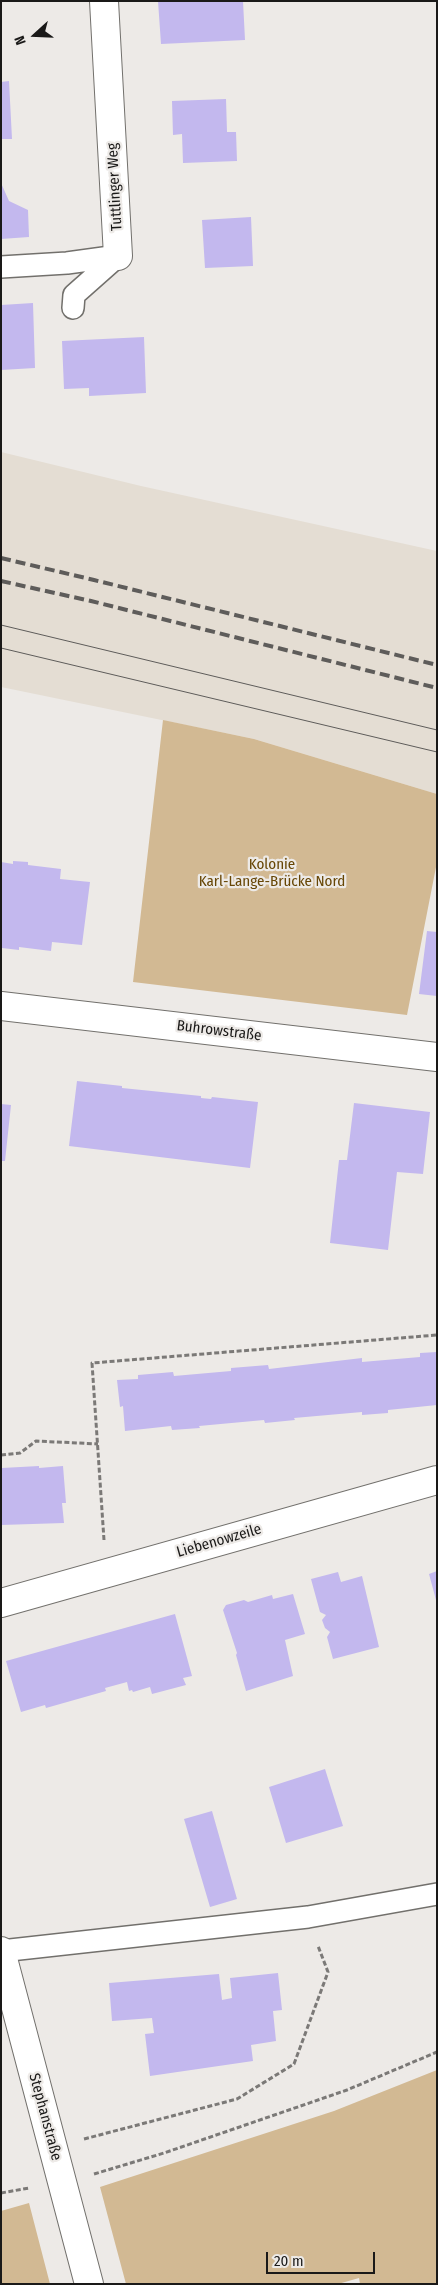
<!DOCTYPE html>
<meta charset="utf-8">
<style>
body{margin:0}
#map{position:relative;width:438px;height:2285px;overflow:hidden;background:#edeae7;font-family:"Fira Sans Condensed",sans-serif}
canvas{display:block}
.frame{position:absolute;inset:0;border:2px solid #1a1918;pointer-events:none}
.north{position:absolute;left:10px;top:10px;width:50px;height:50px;-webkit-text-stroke:4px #edeae7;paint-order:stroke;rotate:250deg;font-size:14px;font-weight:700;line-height:20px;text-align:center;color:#1a1918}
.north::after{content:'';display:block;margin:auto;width:18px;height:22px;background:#1a1918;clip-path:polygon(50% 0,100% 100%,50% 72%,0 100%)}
.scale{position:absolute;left:266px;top:2252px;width:109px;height:22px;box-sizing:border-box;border:2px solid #1a1918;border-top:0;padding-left:6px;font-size:15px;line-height:18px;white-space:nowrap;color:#1a1918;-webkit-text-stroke:4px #edeae7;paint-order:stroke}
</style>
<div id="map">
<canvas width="438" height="2285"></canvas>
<div class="frame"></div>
<div class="north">N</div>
<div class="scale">20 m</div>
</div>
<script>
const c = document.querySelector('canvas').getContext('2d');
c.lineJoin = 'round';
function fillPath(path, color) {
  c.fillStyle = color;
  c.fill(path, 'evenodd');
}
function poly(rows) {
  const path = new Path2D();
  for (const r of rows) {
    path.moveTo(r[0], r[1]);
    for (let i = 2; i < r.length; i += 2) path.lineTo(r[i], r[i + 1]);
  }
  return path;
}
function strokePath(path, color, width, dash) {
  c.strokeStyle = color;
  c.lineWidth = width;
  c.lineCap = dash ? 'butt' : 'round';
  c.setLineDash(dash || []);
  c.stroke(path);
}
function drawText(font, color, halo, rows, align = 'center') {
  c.font = font + ' "Fira Sans Condensed",sans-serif';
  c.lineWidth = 4.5;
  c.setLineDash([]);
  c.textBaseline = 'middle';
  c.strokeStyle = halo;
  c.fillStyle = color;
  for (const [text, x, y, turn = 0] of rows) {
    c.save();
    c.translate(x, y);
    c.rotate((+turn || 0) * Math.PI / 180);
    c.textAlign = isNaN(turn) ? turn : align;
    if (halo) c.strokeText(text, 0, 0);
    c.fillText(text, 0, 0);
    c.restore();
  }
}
const built = poly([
 [1,452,141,486,437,551,437,794,254,739,1,687]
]);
const green = poly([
 [163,720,254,739,437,794,437,862,407,1015,133,982],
 [437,2070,437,2284,360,2284,359,2278,338,2284,126,2284,100,2187,334,2111],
 [29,2203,50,2284,1,2284,1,2211]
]);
const building = poly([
 [158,1,243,1,245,40,161,44],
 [9,81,12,139,1,139,1,82],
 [226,99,227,132,236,132,237,161,183,163,182,134,173,135,172,101],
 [1,183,9,201,28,210,29,237,1,239],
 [251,217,253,266,205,268,202,220],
 [33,303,35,368,1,370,1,305],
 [144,337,146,393,89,396,89,388,64,389,62,341],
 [13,861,28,862,28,865,61,869,60,879,90,882,82,945,52,942,51,951,19,947,19,950,2,948,1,862,13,864],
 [427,931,437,932,437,996,419,994],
 [77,1081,122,1086,122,1088,201,1096,201,1098,211,1099,212,1097,258,1102,250,1168,69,1146],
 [354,1103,430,1112,423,1174,397,1172,388,1250,330,1243,339,1160,347,1160],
 [1,1104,11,1105,5,1161,1,1161],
 [437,1352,437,1405,388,1410,388,1413,362,1415,362,1412,294,1418,295,1420,265,1423,264,1420,199,1426,200,1428,172,1430,171,1426,125,1431,123,1406,120,1407,117,1380,138,1379,138,1375,173,1372,174,1376,231,1371,231,1368,268,1365,269,1369,362,1358,362,1362,420,1357,420,1353],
 [39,1466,39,1468,63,1466,66,1503,62,1503,64,1523,1,1525,2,1468],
 [437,1571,437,1600,436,1600,429,1574],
 [338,1572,341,1582,362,1576,379,1647,333,1659,327,1637,330,1632,325,1628,322,1620,326,1615,320,1612,311,1579],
 [293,1594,305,1634,285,1640,293,1676,246,1691,236,1655,237,1653,223,1610,226,1605,244,1600,248,1602,272,1595,273,1599],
 [175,1614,192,1676,183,1678,186,1685,152,1694,150,1687,133,1692,132,1690,129,1691,127,1682,105,1688,106,1691,46,1708,45,1705,21,1712,6,1661],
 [325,1769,343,1826,286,1843,269,1787],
 [212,1811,237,1899,210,1907,184,1819],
 [278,1973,282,2010,273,2011,276,2041,251,2045,253,2061,150,2076,145,2034,154,2033,152,2018,112,2021,109,1983,219,1974,222,2000,232,1998,230,1978]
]);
const path = poly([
 [1,1455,20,1453,36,1441,98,1444],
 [104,1540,92,1363,437,1335],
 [84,2139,237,2099,294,2064,328,1972,318,1946],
 [94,2174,164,2153,347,2090,437,2052],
 [1,2193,29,2188]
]);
const service = poly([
 [1,267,67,263,118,256],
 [73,308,74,295,118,256],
 [1,1951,308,1917,437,1894]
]);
const minor = poly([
 [104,1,118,256],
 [1,1006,437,1057],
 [1,1603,437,1480],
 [1,1951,89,2284]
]);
const tram = poly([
 [1,625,437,730],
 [1,648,437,752]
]);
const rail = poly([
 [1,558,94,580,437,665],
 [1,581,91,601,437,688]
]);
const streetNames = [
 ["Tuttlinger Weg",115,187,-93],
 ["Buhrowstraße",219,1031,7],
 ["Liebenowzeile",219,1541,-16],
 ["Stephanstraße",45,2117,75]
];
const parkNames = [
 ["Kolonie",272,865],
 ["Karl-Lange-Brücke Nord",272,882]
];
fillPath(built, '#e4ddd3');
fillPath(green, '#d2b993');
fillPath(building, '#c3b8ee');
strokePath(service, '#72706c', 24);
strokePath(minor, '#72706c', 30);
strokePath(path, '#7b7977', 3, [5, 2.5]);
strokePath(service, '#fff', 21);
strokePath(minor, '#fff', 28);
strokePath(tram, '#5e5c5a', 1);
strokePath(rail, '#5e5c5a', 4, [10, 5]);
drawText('15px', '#1a1918', '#edeae7', streetNames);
drawText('15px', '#674605', '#edeae7', parkNames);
</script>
